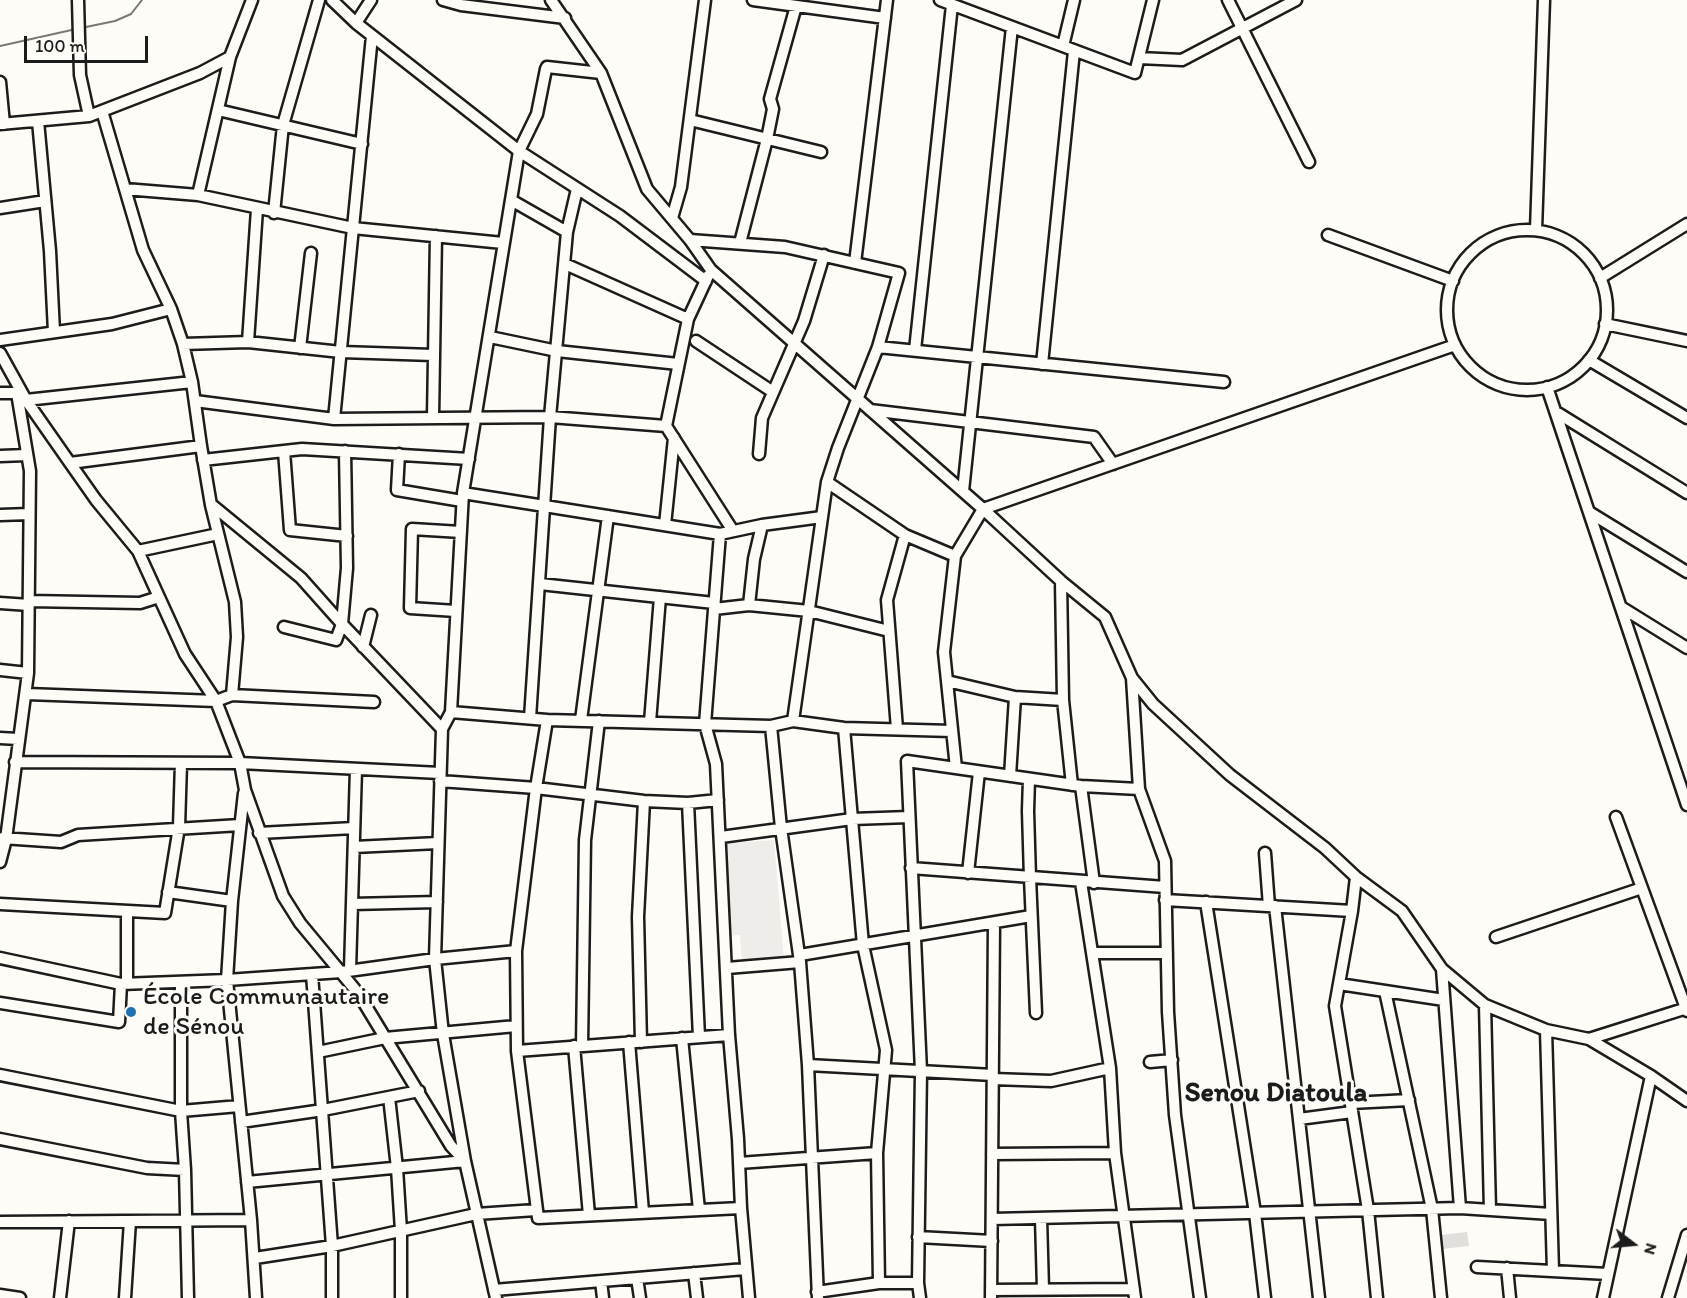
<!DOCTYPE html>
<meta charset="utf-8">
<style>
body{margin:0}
#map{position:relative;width:1687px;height:1298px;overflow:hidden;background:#fdfcf7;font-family:Itim,sans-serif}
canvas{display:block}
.north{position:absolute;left:1603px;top:1214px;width:60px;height:60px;-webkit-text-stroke:4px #fdfcf7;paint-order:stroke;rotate:106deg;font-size:16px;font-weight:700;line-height:24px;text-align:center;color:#1c1c1c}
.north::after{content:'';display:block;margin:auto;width:21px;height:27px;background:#1c1c1c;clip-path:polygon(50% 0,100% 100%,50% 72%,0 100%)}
.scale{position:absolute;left:24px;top:36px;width:124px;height:27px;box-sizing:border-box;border:3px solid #1c1c1c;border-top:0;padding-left:8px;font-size:18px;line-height:21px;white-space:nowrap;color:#1c1c1c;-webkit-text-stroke:4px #fdfcf7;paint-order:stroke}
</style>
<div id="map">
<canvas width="1687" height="1298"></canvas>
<div class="north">N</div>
<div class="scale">100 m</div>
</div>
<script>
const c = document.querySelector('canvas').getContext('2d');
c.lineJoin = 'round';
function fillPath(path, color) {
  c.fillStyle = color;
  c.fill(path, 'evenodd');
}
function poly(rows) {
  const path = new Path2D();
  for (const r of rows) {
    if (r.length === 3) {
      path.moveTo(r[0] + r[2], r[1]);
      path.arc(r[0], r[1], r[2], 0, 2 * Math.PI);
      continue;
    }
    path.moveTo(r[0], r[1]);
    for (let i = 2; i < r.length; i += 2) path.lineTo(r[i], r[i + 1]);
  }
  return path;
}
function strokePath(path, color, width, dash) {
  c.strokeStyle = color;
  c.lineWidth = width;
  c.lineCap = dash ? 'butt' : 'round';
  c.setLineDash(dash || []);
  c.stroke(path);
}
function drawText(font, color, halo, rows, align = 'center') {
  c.font = font + ' Itim,sans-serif';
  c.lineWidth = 6;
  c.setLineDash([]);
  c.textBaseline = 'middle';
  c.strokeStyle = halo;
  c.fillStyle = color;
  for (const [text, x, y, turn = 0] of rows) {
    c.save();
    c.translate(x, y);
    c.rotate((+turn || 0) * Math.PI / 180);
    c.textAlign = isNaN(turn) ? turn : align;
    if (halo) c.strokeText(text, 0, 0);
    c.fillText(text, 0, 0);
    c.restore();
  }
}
const built = poly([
 [774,840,784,960,742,964,740,935,730,936,722,844]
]);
const green = poly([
 [1467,1232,1469,1246,1442,1249,1441,1235]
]);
const stream = poly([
 [81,28,115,21,131,14,142,0],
 [0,46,76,29]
]);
const minor = poly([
 [78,0,80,75,89,116],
 [332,0,356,23,371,0],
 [443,0,461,5,565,18],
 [551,0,601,73,647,189,690,240,711,270,983,509,1061,581,1105,617,1132,678,1153,704,1230,775,1325,848,1356,877,1402,911,1442,969,1485,1005,1546,1030,1589,1039,1651,1076,1687,1101],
 [753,0,885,18],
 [940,0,1135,73,1153,0],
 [1228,0,1309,162],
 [356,23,519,151,620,216,706,281],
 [1063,46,1074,0],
 [1139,58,1182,60,1296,0],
 [601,73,547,67,546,69,537,114,519,151,463,493,720,534,762,525,822,517],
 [0,82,4,124],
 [218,110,362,144],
 [102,111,143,250,171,309,183,344,192,382,201,446,211,505,235,602,237,637,232,695],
 [690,120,821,152],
 [38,121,50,251,54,332],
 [0,124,89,116,200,73,230,57,252,0],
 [125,189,198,195,353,228,503,243],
 [198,195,230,57],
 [511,200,567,232],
 [0,208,45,201],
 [274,213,283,125,319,0],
 [672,218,681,187,705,0],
 [1536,230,1544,0],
 [1527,310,80],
 [1328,235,1453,281],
 [690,240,785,247,899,273,878,347,838,448,827,482,793,721],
 [740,243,767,139,773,109,770,99,796,6],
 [855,263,887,0],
 [565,264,688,319],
 [708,276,688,319,666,426,733,531],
 [1600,278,1687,224],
 [1605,324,1687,341],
 [490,337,557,351,678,364],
 [0,340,112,324,171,309],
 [696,341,773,392],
 [248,342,257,209],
 [183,344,248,342,341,352,433,355],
 [878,347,1224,382],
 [300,348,311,253],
 [915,350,952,5],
 [0,353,26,400,70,463,96,500,138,551,185,654,216,701,240,763,245,790,283,896,300,923,358,993,451,1146,465,1161,496,1298],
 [1589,360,1687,418],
 [1042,364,1074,51],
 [1547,387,1687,805],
 [0,393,17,393],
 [26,400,192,382],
 [195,401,334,419,550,417,666,426],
 [870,410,1094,437,1113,464],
 [1556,412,1687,493],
 [433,417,436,236],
 [334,419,372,36],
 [284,451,290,530,347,536],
 [399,454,397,490,462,501],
 [759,454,762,418,804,321,824,255],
 [0,456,27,455],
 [203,460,302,449,469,459],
 [70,463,201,446],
 [827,482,905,535,955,556],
 [963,491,1012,27],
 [212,505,301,578,342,624,442,729],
 [1589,512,1687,572],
 [0,515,29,514],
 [665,525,674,438],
 [720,534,705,724,716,764,729,1035,738,1139,741,1208,749,1298],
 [138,551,218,534],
 [1061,581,1063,700,1072,785],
 [540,584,714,603],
 [29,601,140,603,159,597],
 [0,603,29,605],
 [749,605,754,559,762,525],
 [1621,607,1687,648],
 [714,609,749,605,809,611,889,631],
 [456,611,410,608,412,529,461,532],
 [284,627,336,640,342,624,347,568,345,451],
 [363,647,371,615],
 [0,670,28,673],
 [1132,678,1139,789,1165,861,1168,1012,1175,1115,1200,1298],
 [947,681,1015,697,1063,700],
 [27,694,216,701,232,695,374,702],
 [451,712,547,720,771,726,793,721,844,728,952,731],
 [530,718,550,417,567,232,577,189],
 [581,720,608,516],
 [650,722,660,597],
 [771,726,781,828,800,962,808,1065,818,1298],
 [897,729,887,600,905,535],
 [0,738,18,739],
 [15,762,240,763,440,773],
 [956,768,944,652,955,556,983,509,1455,345],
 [1010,776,1015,697],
 [1029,779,1028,811,1030,878,1036,1013],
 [440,781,536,788,644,801,688,803,718,800],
 [1081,786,1094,883],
 [244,793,232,901,227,980,251,1220,256,1298],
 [688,803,699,1037],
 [1616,817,1687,1011],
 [259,833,354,828],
 [721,837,852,819,909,817],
 [2,838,61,842,78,835,240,825],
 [354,847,438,843],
 [1265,853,1269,906],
 [0,862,6,839,28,673,30,471,17,393,19,391],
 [911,868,1165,887],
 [968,873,979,772],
 [1356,877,1352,911,1335,1006,1368,1210,1377,1298],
 [1081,882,1110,1068,1115,1153,1135,1298],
 [168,892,232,901],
 [1165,900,1352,911],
 [1206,902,1255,1213,1265,1298],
 [0,904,165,913,179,827,181,763],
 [352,904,437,902],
 [1275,906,1319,1298],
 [1496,937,1642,888],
 [516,951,517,1051,538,1218,741,1208],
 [1092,953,1167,953],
 [800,955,1031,916],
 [0,958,121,984,227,980,341,972,435,959,516,951,536,788,547,720],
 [727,968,800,962],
 [1442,969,1460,1208],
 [350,970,356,769],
 [312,974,332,1246,332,1298],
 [181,982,181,1111,185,1170,188,1298],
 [127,983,127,911],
 [1339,984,1444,1000],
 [1385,991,1432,1209,1441,1298],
 [0,1003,119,1022,121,984],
 [1485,1005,1490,1210],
 [1546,1030,1553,1271],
 [682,1038,699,1210],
 [1589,1039,1687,1008],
 [629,1042,643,1212],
 [641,1042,638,917,644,801],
 [574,1046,589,1215],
 [582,1046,585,840,599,721],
 [517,1051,729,1035],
 [318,1052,385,1038,516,1026],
 [1150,1062,1172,1060],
 [808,1065,993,1075],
 [0,1075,181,1111,239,1106],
 [993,1079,1051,1081,1110,1068],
 [389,1097,397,1168,401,1231,401,1298],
 [1351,1103,1409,1100],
 [1299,1119,1352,1112],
 [241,1122,323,1110,419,1091],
 [0,1139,147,1168,185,1170],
 [992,1154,1115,1153],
 [739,1163,877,1153],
 [247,1182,465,1161,443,1034,435,959,442,729,451,712,463,493],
 [1041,1218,1043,1289],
 [992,1219,1460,1208,1551,1214],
 [0,1222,251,1220],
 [918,1237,992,1241],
 [255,1258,332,1246,476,1214,536,1210],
 [1477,1267,1608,1274],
 [1507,1268,1510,1298],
 [694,1273,697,1298],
 [637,1278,640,1298],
 [601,1281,603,1298],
 [879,1283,918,1283],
 [494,1290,745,1269],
 [991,1290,1134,1289],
 [817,1292,879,1283,877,1153,886,1050,863,945,844,728],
 [0,1295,20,1298],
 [60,1298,69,1221],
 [125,1298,130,1221],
 [920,1298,918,1283,921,1071,907,761,1081,786,1139,789],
 [991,1298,994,923],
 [1603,1298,1651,1076],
 [1668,1298,1687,1235]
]);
const markers = [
 [131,1012,6,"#1f6fb2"]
];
const poiNames = [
 ["École Communautaire",143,997],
 ["de Sénou",143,1027]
];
const quarterNames = [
 ["Senou Diatoula",1276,1094]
];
fillPath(built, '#eeede9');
fillPath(green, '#e0dfdb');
strokePath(stream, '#797876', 2);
strokePath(minor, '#1c1c1c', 15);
strokePath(minor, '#fdfcf7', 10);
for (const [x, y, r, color] of markers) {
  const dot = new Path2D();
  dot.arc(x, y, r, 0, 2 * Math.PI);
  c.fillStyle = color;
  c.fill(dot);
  strokePath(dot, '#fdfcf7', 2);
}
drawText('26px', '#1c1c1c', '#fdfcf7', poiNames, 'left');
drawText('bold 28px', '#1c1c1c', '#fdfcf7', quarterNames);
</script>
